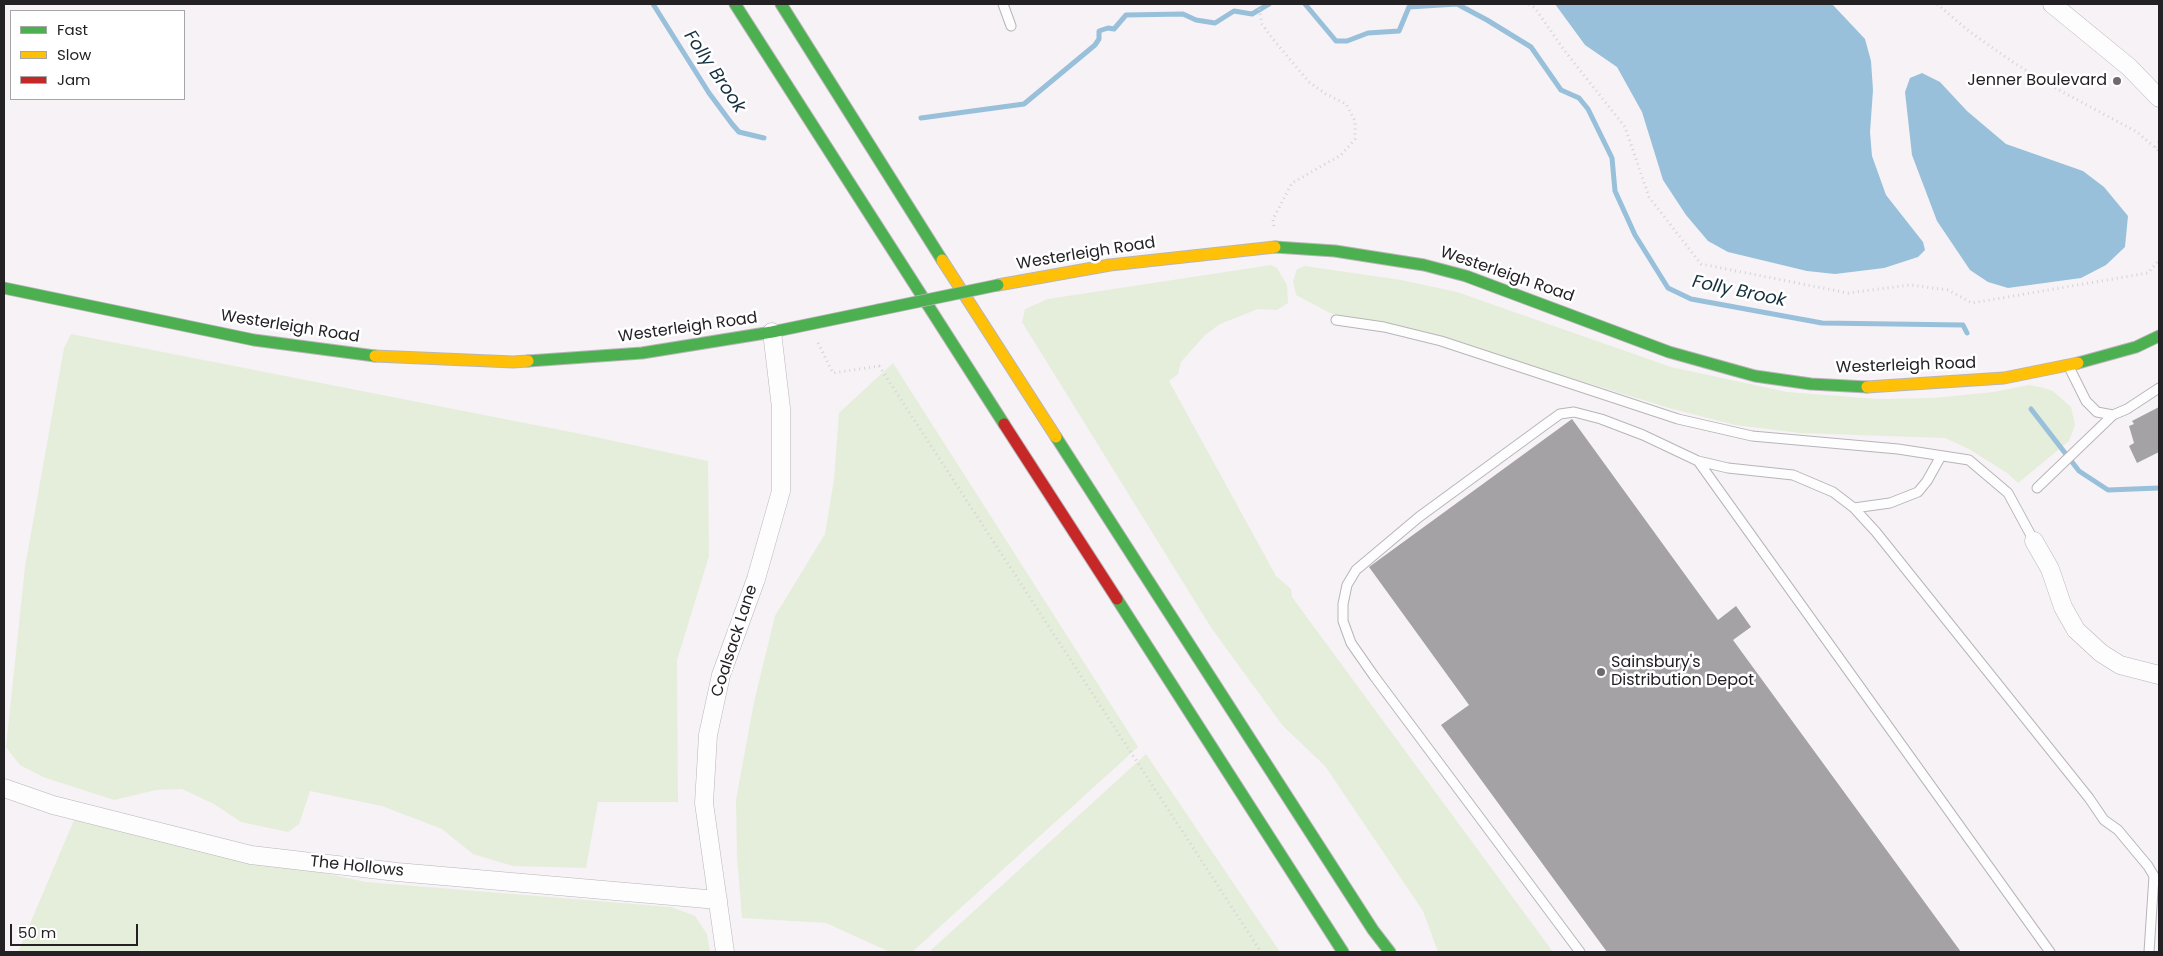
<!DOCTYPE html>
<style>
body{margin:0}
#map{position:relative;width:2163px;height:956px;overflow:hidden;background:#f6f2f6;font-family:Poppins,sans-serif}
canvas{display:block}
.frame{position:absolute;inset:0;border:5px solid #242124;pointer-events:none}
.legend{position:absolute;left:10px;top:10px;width:175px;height:90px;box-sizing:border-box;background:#fff;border:1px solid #a7a6a7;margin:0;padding:6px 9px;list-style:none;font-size:15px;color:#242124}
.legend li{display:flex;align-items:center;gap:10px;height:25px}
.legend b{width:25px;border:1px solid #a7a6a7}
.scale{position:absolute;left:10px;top:924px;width:128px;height:22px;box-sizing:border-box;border:2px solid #242124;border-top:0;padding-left:6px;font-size:15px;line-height:18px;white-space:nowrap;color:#242124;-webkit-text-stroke:4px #fff;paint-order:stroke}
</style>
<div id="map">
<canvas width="2163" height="956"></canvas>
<div class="frame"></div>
<ul class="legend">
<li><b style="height:6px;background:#4caf50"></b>Fast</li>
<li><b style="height:6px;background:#ffc107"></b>Slow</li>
<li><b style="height:6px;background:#c62828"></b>Jam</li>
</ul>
<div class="scale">50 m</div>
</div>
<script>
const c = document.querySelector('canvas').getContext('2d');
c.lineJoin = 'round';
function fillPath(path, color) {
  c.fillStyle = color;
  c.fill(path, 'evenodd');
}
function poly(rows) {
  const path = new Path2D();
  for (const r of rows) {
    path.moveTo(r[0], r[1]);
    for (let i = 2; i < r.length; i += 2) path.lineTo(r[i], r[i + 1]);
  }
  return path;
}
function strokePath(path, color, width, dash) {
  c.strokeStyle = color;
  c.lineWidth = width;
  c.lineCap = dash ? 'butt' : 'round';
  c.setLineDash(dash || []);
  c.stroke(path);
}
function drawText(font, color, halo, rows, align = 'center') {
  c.font = font + ' Poppins,sans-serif';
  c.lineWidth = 5;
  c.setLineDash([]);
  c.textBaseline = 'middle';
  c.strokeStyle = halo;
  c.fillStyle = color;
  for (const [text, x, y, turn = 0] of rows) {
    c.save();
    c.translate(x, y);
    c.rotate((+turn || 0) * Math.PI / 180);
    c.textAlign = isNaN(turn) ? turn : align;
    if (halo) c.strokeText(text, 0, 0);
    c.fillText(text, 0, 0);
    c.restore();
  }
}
const green = poly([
 [1271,265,1277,268,1287,285,1288,303,1277,310,1258,309,1220,324,1205,335,1181,362,1178,374,1169,381,1276,576,1291,589,1292,597,1553,952,1438,952,1423,911,1325,766,1283,726,1212,629,1022,322,1025,309,1048,299],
 [1305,266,1401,280,1457,292,1671,367,1787,392,1877,399,1933,398,1994,392,2029,385,2040,387,2053,391,2071,407,2075,425,2069,441,2018,483,2007,473,1969,449,1945,438,1800,433,1735,425,1669,408,1444,339,1330,313,1296,295,1293,281,1297,269],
 [71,334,581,434,708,461,709,556,677,660,678,802,598,802,586,868,513,866,473,854,442,829,382,806,310,791,299,824,288,832,241,822,214,804,182,789,156,790,114,800,43,777,20,765,6,747,25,567,64,348],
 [893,363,1138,747,912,952,890,952,826,923,742,918,737,856,736,800,754,702,775,616,825,534,834,479,839,413],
 [1146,754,1280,952,929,952],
 [74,820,366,882,671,907,695,916,707,934,710,952,18,952]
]);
const water = poly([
 [1555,4,1832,4,1865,39,1871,61,1873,90,1870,132,1872,156,1886,195,1923,242,1925,250,1918,257,1884,268,1835,274,1807,271,1728,252,1708,241,1686,215,1663,180,1642,112,1617,67,1585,45],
 [1922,73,1940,82,1967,111,2006,144,2083,171,2104,187,2128,216,2125,247,2106,265,2081,278,2008,288,1988,282,1970,270,1937,221,1912,155,1905,92,1910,78]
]);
const stream = poly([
 [653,4,709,93,732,124,739,132,764,138],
 [1305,4,1336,41,1347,41,1368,33,1399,31,1409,7,1457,4,1487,20,1531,47,1561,90,1579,98,1588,109,1612,158,1615,191,1635,235,1668,288,1691,299,1822,323,1963,325,1967,333],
 [921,118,1024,104,1095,45,1099,39,1099,31,1108,28,1114,29,1126,15,1183,14,1196,20,1215,23,1234,11,1252,14,1269,4],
 [2031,409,2079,471,2108,490,2159,488]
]);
const building = poly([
 [2159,407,2159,452,2137,463,2129,446,2134,443,2129,426,2134,424,2132,421],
 [1572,419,1718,620,1736,606,1751,627,1733,640,1961,952,1607,952,1441,725,1469,705,1369,567]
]);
const path = poly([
 [1258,4,1262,24,1272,38,1309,82,1326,94,1346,104,1355,121,1355,139,1341,155,1292,183,1273,219,1274,227],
 [1529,4,1535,8,1564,50,1625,127,1649,197,1701,264,1848,293,1910,285,1948,290,1972,303,2148,273,2159,260],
 [1937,4,1970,32,2013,62,2048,84,2137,132,2159,151],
 [2155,147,2159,142],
 [818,343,833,373,879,366,1261,952]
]);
const lane = poly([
 [1003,4,1011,26],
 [1336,320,1384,327,1441,341,1678,419,1752,436,1898,449,1969,460,2008,493,2034,541],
 [2069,367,2086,401,2097,412,2113,415],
 [1698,461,2050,952],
 [2037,488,2113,415,2127,409,2159,388],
 [1854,508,1890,503,1918,492,1927,481,1941,456],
 [1580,952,1374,676,1351,643,1343,621,1343,604,1347,585,1356,570,1419,517,1546,424,1560,414,1574,412,1601,419,1643,435,1698,461,1728,468,1793,475,1833,492,1854,508,1876,532,2089,798,2104,820,2118,830,2148,866,2154,876,2149,952]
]);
const street = poly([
 [2052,4,2129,67,2159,98],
 [2034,541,2050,569,2063,607,2076,630,2101,653,2120,665,2159,675],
 [4,788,53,805,251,855,397,872,718,900],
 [725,952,704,803,708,735,721,675,756,579,781,491,781,408,772,332]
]);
const fast = poly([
 [735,4,1004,424],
 [781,4,942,260],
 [1275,247,1335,251,1424,265,1466,276,1669,352,1755,376,1811,384,1867,387],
 [4,288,254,340,375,356],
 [528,361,642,353,772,332,878,310],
 [2078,363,2136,347,2159,336],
 [1056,437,1373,930,1390,952],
 [1117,599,1343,952]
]);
const slow = poly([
 [942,260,1056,437],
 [998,285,1110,265,1275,247],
 [375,356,513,362,528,361],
 [1867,387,2004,378,2078,363]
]);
const jam = poly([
 [1004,424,1117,599]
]);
const fastBridge = poly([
 [878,310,998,285]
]);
const markers = [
 [2117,81,5,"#6e6a6e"],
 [1601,672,5,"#6e6a6e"]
];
const poiNames = [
 ["Jenner Boulevard",2107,81],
 ["Sainsbury's",1611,663,"left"],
 ["Distribution Depot",1611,681,"left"]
];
const streetNames = [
 ["Westerleigh Road",1086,254,-9],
 ["Westerleigh Road",1507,275,19],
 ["Westerleigh Road",290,327,9],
 ["Westerleigh Road",688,328,-8],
 ["Westerleigh Road",1906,366,-2],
 ["Coalsack Lane",735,641,-72],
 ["The Hollows",357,867,6]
];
const waterNames = [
 ["Folly Brook",714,72,56],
 ["Folly Brook",1739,292,12]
];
fillPath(green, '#e5eeda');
fillPath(water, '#98c0da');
strokePath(stream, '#98c0da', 5);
fillPath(building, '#a4a2a5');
strokePath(lane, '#b8b5b8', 11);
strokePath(street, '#b8b5b8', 19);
strokePath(fast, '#b8b5b8', 13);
strokePath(slow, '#b8b5b8', 13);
strokePath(jam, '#b8b5b8', 13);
strokePath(path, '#d4d3d4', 3, [1, 4]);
strokePath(lane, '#fefdfe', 9);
strokePath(street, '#fefdfe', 18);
strokePath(fast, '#4caf50', 11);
strokePath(slow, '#ffc107', 11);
strokePath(jam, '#c62828', 11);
strokePath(fastBridge, '#b8b5b8', 13, []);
strokePath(fastBridge, '#4caf50', 11);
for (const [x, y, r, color] of markers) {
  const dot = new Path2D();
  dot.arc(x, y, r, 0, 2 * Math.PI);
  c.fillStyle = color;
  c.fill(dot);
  strokePath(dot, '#fff', 2);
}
drawText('16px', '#242124', '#fff', poiNames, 'right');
drawText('16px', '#242124', '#fff', streetNames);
drawText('italic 18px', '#14303f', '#fff', waterNames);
</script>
